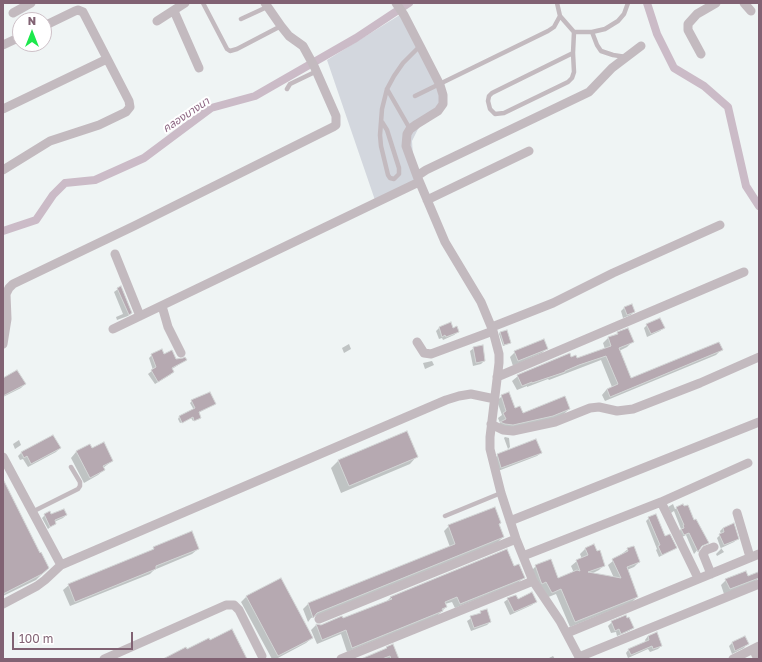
<!DOCTYPE html>
<meta charset="utf-8">
<style>
body{margin:0}
#map{position:relative;width:762px;height:662px;overflow:hidden;background:#eff4f4;font-family:"Golos Text",sans-serif}
canvas{display:block}
.frame{position:absolute;inset:0;border:4px solid #816273;pointer-events:none}
.north{position:absolute;left:12px;top:12px;width:40px;height:40px;box-sizing:border-box;background:#fff;border:1px solid #cdc0c7;border-radius:50%;rotate:0deg;font-size:11px;font-weight:700;line-height:16px;text-align:center;color:#816273}
.north::after{content:'';display:block;margin:auto;width:14px;height:18px;background:#1ce84c;clip-path:polygon(50% 0,100% 100%,50% 72%,0 100%)}
.scale{position:absolute;left:12px;top:632px;width:121px;height:18px;box-sizing:border-box;border:2px solid #816273;border-top:0;padding-left:5px;font-size:12px;line-height:14px;white-space:nowrap;color:#816273;-webkit-text-stroke:3px #fff;paint-order:stroke}
</style>
<div id="map">
<canvas width="762" height="662"></canvas>
<div class="frame"></div>
<div class="north">N</div>
<div class="scale">100 m</div>
</div>
<script>
const c = document.querySelector('canvas').getContext('2d');
c.lineJoin = 'round';
function fillPath(path, color) {
  c.fillStyle = color;
  c.fill(path, 'evenodd');
}
function poly(rows) {
  const path = new Path2D();
  for (const r of rows) {
    path.moveTo(r[0], r[1]);
    for (let i = 2; i < r.length; i += 2) path.lineTo(r[i], r[i + 1]);
  }
  return path;
}
function strokePath(path, color, width, dash) {
  c.strokeStyle = color;
  c.lineWidth = width;
  c.lineCap = dash ? 'butt' : 'round';
  c.setLineDash(dash || []);
  c.stroke(path);
}
function drawText(font, color, halo, rows, align = 'center') {
  c.font = font + ' "Golos Text","Noto Sans Thai",sans-serif';
  c.lineWidth = 4;
  c.setLineDash([]);
  c.textBaseline = 'middle';
  c.strokeStyle = halo;
  c.fillStyle = color;
  for (const [text, x, y, turn = 0] of rows) {
    c.save();
    c.translate(x, y);
    c.rotate((+turn || 0) * Math.PI / 180);
    c.textAlign = isNaN(turn) ? turn : align;
    if (halo) c.strokeText(text, 0, 0);
    c.fillText(text, 0, 0);
    c.restore();
  }
}
const green = poly([
 [403,13,446,95,419,127,412,141,413,157,423,184,377,206,327,60]
]);
const shadow = poly([
 [118,289,131,313,128,316,117,320,116,317,123,314,114,292],
 [632,305,634,311,631,315,623,318,621,311,624,308],
 [647,325,664,328,660,331,647,337,644,328],
 [439,328,453,329,458,332,454,335,443,340,442,338,439,339,436,331],
 [500,332,510,343,508,344,503,346,499,334],
 [618,333,632,342,627,347,619,351,631,380,721,350,716,355,605,401,602,395,607,389,612,387,601,360,549,380,548,379,527,387,527,386,517,390,512,381,518,376,570,358,576,360,605,349,603,343,608,338],
 [349,344,351,349,344,353,342,348],
 [474,348,484,361,481,364,473,366,470,351],
 [547,348,542,353,513,366,510,357,515,352],
 [152,355,175,360,186,360,172,369,173,372,170,375,155,384,148,374,153,370,149,358],
 [432,361,434,365,425,369,423,363],
 [3,379,25,384,21,388,3,397],
 [502,396,514,409,522,414,569,409,564,414,548,421,507,429,496,427,500,423,498,418,502,415,497,401],
 [192,401,215,404,198,413,200,418,199,419,193,421,191,418,180,423,178,419,179,417,194,410,190,403],
 [505,437,509,438,510,447,508,449,504,438],
 [19,440,21,445,15,449,13,444],
 [90,446,92,449,112,461,103,468,104,470,98,475,84,483,71,458,76,452],
 [60,448,56,452,28,467,23,459,20,460,18,456,21,453],
 [541,453,537,456,498,471,495,458,498,455],
 [417,456,410,464,341,493,331,468,338,461],
 [3,488,48,568,36,580,3,596],
 [673,504,675,509,677,508,694,522,707,542,699,548,694,554,686,535,680,538,678,534,681,529,674,511,671,513,668,507],
 [45,515,51,516,66,515,63,518,54,522,55,523,48,529,42,518],
 [649,518,665,538,675,547,672,550,659,557,656,550,657,549,646,521],
 [498,524,503,537,498,542,311,618,308,622,303,609,308,604,450,547,444,531,449,526],
 [723,528,737,539,734,542,721,548,724,552,717,556,716,554,721,549,717,538,721,534,720,531],
 [593,545,604,565,599,570,591,574,614,578,608,565,628,549,639,562,634,567,627,570,637,597,632,602,570,627,556,594,546,598,531,571,536,566,557,579,574,573,571,566,577,561,582,559,580,554,585,549],
 [154,548,198,549,192,554,154,570,150,574,70,606,63,590,69,585,150,552],
 [514,567,523,578,518,583,455,608,452,602,445,604,446,607,437,616,347,652,341,634,317,644,311,630,316,625,321,626,342,620,386,602,391,597],
 [748,577,759,578,753,583,724,594,721,585,726,580],
 [246,597,312,638,306,643,276,659,272,659,241,602],
 [508,599,535,602,532,605,510,615,504,602],
 [481,612,490,622,487,625,471,631,467,621],
 [626,619,633,628,629,631,617,636,616,632,611,633,608,626,612,622],
 [648,636,661,646,658,649,650,652,648,649,628,658,626,653,629,649,646,642,645,640],
 [745,637,747,644,744,648,732,654,729,646,732,643],
 [392,646,398,659,361,659,384,650],
 [553,656,555,659,547,659]
]);
const canal = poly([
 [647,3,657,34,674,68,704,86,728,107,746,186,759,206],
 [3,231,36,220,53,195,65,183,95,180,144,158,211,108,255,96,356,38,409,3]
]);
const building = poly([
 [121,286,132,313,129,315,117,288,121,286],
 [632,304,635,312,627,315,624,307,632,304],
 [660,318,665,328,651,334,646,324,660,318],
 [451,322,453,328,457,326,459,332,446,337,445,335,442,337,439,327,451,322],
 [628,328,634,342,619,348,631,378,719,342,723,350,610,397,607,389,618,384,606,356,579,365,565,371,565,372,532,383,532,382,522,386,517,375,570,353,571,357,576,355,577,358,611,346,608,337,618,334,617,332,628,328],
 [507,330,511,343,504,345,500,332,507,330],
 [544,339,548,349,518,361,514,351,544,339],
 [483,345,485,361,476,363,473,347,483,345],
 [162,349,164,354,172,350,176,359,183,358,185,357,187,360,172,368,174,372,158,382,151,370,156,367,151,354,162,349],
 [17,370,26,384,3,396,3,378,17,370],
 [210,392,216,404,199,412,201,418,194,421,193,417,182,423,179,416,195,408,191,400,210,392],
 [509,392,515,408,520,406,523,413,565,396,570,409,553,416,513,425,505,424,500,422,506,419,503,413,506,411,501,395,509,392],
 [407,431,418,457,349,486,338,460,407,431],
 [53,435,61,448,31,464,27,456,24,458,21,452,53,435],
 [536,439,542,453,501,468,497,454,536,439],
 [104,442,113,461,103,466,105,470,90,478,76,451,90,444,92,448,104,442],
 [3,479,40,553,41,552,49,568,42,574,3,594,3,479],
 [683,504,684,506,688,505,694,520,696,519,709,543,702,546,698,552,689,533,684,535,681,529,684,528,683,525,684,525,676,507,683,504],
 [495,507,501,523,499,524,504,537,317,613,313,618,308,603,455,544,448,525,495,507],
 [64,509,67,515,55,520,56,524,50,527,44,514,50,511,51,514,64,509],
 [656,514,665,536,670,534,677,548,662,555,658,546,660,545,648,517,656,514],
 [734,523,739,539,724,545,719,534,724,532,723,528,734,523],
 [192,531,199,549,156,566,156,569,75,602,68,584,154,549,153,547,192,531],
 [594,544,597,551,600,550,605,566,588,572,621,578,612,559,628,551,627,548,634,546,640,562,627,567,638,597,575,622,561,589,552,593,546,582,542,584,541,582,535,565,551,559,558,578,577,570,580,571,576,560,588,555,585,548,594,544],
 [507,549,514,566,519,564,525,578,460,604,457,597,445,602,447,607,442,609,443,611,352,648,346,630,322,640,316,624,321,625,342,616,343,618,392,599,390,597,507,549],
 [746,571,748,576,758,572,759,578,730,589,725,579,746,571],
 [281,578,313,638,278,656,246,596,281,578],
 [532,592,537,602,514,612,507,598,516,595,518,599,532,592],
 [487,609,491,622,474,628,470,616,481,613,480,611,487,609],
 [626,615,627,618,629,617,634,628,621,634,619,629,615,631,611,621,626,615],
 [232,629,247,659,163,659,186,647,187,649,209,638,210,640,232,629],
 [657,632,662,646,653,649,652,646,631,655,628,649,649,640,648,636,657,632],
 [745,636,749,644,735,651,732,642,745,636],
 [393,644,399,659,391,659,390,656,382,659,361,659,387,648,386,647,393,644]
]);
const service = poly([
 [203,3,227,49,230,51,237,49,281,26],
 [560,16,574,32,592,32,605,29,618,21,624,14,628,3],
 [241,19,267,7],
 [592,32,597,45,601,51,613,55,626,57],
 [573,53,492,93,489,96,488,101,490,109,495,114,504,113,568,82,572,78,574,72,573,53,574,32],
 [287,89,290,84,317,71],
 [387,89,410,129],
 [415,96,548,31,554,27,560,16,557,3],
 [382,122,387,130,399,168,399,174,394,179,390,178,388,175,381,146,380,135,382,109,387,89,394,76,403,63,420,46],
 [32,512,78,489,80,486,80,482,71,467],
 [445,516,501,493]
]);
const minor = poly([
 [396,3,404,15,420,46,440,85,443,95,443,104,438,111,417,124,410,129,407,134,406,146,417,176,445,242,481,302,493,331,499,354,499,363,490,437,490,449,501,493,516,539,533,581,560,621,580,659],
 [744,3,751,11],
 [174,11,199,68],
 [13,13,31,3],
 [157,21,185,3],
 [3,45,20,37],
 [701,54,688,30,688,24,697,14,716,3],
 [3,109,107,59],
 [3,170,50,141,99,125,126,112,130,107,129,101,83,12,78,10,75,11,44,26],
 [417,176,426,170,589,92,612,68,641,46],
 [427,200,529,151],
 [115,254,140,316],
 [162,306,168,327,181,353],
 [492,327,553,303,613,273,720,225],
 [113,329,419,182],
 [417,342,424,353,431,354,493,331],
 [3,344,7,319,6,294,9,288,13,284,134,226,333,127,336,125,336,116,314,66,303,46,289,36,281,26,265,3],
 [497,377,744,272],
 [491,424,503,430,513,431,555,422,590,408,599,407,617,411,633,409,700,383,759,357],
 [3,457,61,565],
 [661,502,698,578],
 [737,513,750,557],
 [510,521,759,422],
 [523,556,661,502,748,463],
 [711,574,703,554,706,550,714,547],
 [3,604,37,586,45,580,61,565,446,400,459,396,471,394,495,399],
 [319,619,516,539],
 [567,633,759,554],
 [753,649,758,659],
 [579,657,759,584],
 [104,659,226,605,234,605,239,610,262,656],
 [341,659,533,581],
 [733,659,759,646]
]);
const waterNames = [
 ["คลองบางนา",186,115,-34]
];
fillPath(green, '#d3d7de');
fillPath(shadow, '#0003');
strokePath(canal, '#cbbbc7', 8);
fillPath(building, '#b6a9b1');
strokePath(building, '#d2d5d5', 1);
strokePath(service, '#c3babf', 4.5);
strokePath(minor, '#c3babf', 9);
drawText('italic 11px', '#8d6682', '#fff', waterNames);
</script>
